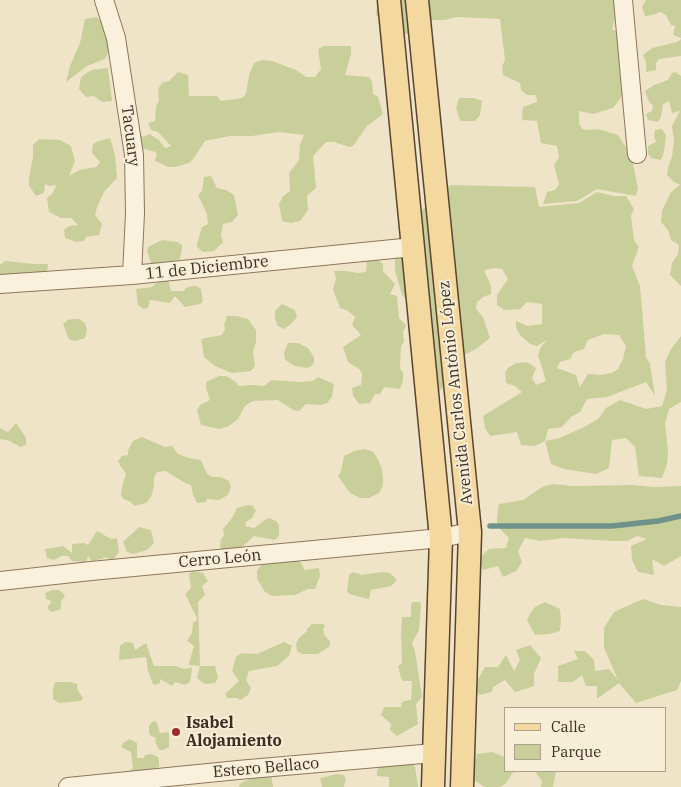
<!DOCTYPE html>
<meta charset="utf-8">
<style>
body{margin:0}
#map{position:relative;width:681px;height:787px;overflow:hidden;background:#f0e4c8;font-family:"IBM Plex Serif",serif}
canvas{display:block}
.legend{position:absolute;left:504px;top:707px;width:162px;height:65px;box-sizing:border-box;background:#f7eed8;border:1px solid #ada18e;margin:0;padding:6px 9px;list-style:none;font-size:15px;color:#3d2e20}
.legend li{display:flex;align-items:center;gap:10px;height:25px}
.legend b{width:25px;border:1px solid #ada18e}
</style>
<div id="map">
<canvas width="681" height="787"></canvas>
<ul class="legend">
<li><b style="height:6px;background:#f3d9a0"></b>Calle</li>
<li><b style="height:14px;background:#c9cf9b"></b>Parque</li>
</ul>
</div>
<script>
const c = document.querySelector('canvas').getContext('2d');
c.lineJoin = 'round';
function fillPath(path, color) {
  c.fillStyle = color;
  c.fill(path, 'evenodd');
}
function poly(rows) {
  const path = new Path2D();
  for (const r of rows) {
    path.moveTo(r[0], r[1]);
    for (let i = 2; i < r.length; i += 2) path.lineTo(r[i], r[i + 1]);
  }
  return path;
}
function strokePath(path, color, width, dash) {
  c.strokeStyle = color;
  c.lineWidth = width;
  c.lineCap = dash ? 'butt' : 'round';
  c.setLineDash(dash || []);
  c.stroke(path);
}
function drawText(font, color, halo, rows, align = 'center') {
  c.font = font + ' "IBM Plex Serif",serif';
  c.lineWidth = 4;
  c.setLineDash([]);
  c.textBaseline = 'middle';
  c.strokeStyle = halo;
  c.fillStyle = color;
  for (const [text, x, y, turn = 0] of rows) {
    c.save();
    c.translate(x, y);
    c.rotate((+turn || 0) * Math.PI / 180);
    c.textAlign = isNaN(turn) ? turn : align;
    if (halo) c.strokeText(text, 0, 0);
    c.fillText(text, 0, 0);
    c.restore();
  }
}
const green = poly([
 [388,0,617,0,618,6,612,30,619,31,626,71,622,96,613,108,593,114,579,111,579,123,582,129,587,130,598,129,618,135,631,155,638,188,636,196,597,189,577,201,543,204,547,192,555,190,559,184,554,165,559,158,557,146,541,143,537,121,522,120,523,107,537,102,537,99,535,95,527,95,521,90,520,83,503,75,502,66,505,60,500,19,457,17,444,20,433,20,410,35,399,32,376,15,377,5],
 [646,0,681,0,681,38,673,35,675,26,671,25,666,15,660,12,653,15,645,16,642,7],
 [97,17,105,26,111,46,105,59,87,66,66,82,70,66,80,43,85,19],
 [681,39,681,56,659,59,656,63,656,70,646,72,646,62,643,55,652,48,677,42],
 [324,46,351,46,351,54,345,75,369,77,372,81,373,94,378,97,383,114,367,126,353,146,349,147,334,142,326,142,313,156,316,188,307,196,308,210,300,221,291,223,282,221,279,204,283,196,290,191,289,173,299,160,300,144,304,135,279,132,252,136,230,136,205,141,194,158,189,163,175,167,168,167,155,161,157,154,155,152,145,149,138,150,136,134,144,137,149,134,159,140,165,148,171,146,158,132,151,130,148,123,155,121,156,107,159,100,158,89,162,83,169,81,178,72,188,75,189,96,217,96,221,101,242,98,246,94,249,75,254,63,262,60,272,61,296,70,306,77,315,77,321,69,318,49],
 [108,68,112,101,102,102,94,96,86,97,79,89,81,77,91,70],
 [675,72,681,76,681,286,670,275,672,263,678,254,679,245,671,240,668,230,661,222,662,211,671,192,680,185,674,182,667,175,668,167,672,157,674,140,672,126,680,111,672,113,669,101,663,104,661,117,658,122,648,120,646,114,652,111,653,105,649,102,645,91,654,85,668,80,672,73],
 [459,98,474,98,482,101,480,115,475,121,461,121,459,118,456,108],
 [662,129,666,135,664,152,661,160,651,158,648,154,648,146,656,142,654,136,655,130],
 [110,138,115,155,117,178,104,192,97,207,95,215,102,224,99,235,86,237,84,241,76,242,65,238,64,230,69,226,78,225,71,218,61,218,49,212,47,198,52,194,57,185,49,186,45,184,44,193,36,196,29,186,29,178,33,157,33,145,39,139,60,140,71,146,75,161,69,176,80,170,96,167,100,162,92,153,93,144,99,141],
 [211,176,217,188,226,190,234,195,238,215,232,222,223,224,221,235,223,242,214,251,203,252,197,247,197,244,202,227,208,224,207,214,198,195,202,191,204,177],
 [450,185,535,187,539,207,579,203,597,192,614,196,626,196,634,209,631,216,634,240,639,247,632,266,640,286,646,357,650,364,655,396,646,382,607,397,587,399,580,412,571,417,562,427,548,429,545,441,560,438,586,426,598,419,606,408,620,400,646,409,662,406,667,390,665,362,671,349,681,336,681,402,669,409,665,423,668,451,667,464,662,478,639,476,635,447,626,438,612,440,609,468,596,474,564,469,551,464,545,441,535,446,521,445,517,432,490,436,485,428,483,416,522,392,515,386,506,383,505,372,509,367,517,363,527,362,536,368,532,378,536,385,546,381,538,355,541,347,547,340,537,346,530,344,520,335,516,328,516,321,528,326,542,324,542,304,527,302,520,309,504,310,497,305,497,295,508,279,502,269,495,268,484,270,491,286,491,294,483,297,477,302,476,309,483,317,490,338,476,349,463,356,450,352,440,353,444,387,432,397,416,373,412,360,422,348,418,311,402,295,395,271,395,248,407,235,416,215],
 [604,334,619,335,626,346,623,359,618,369,612,373,600,375,588,374,580,387,576,375,557,368,560,362,570,359,574,352,584,349,588,340],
 [162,240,177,242,182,245,182,249,180,259,165,266,157,267,151,263,147,251,148,247],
 [367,260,378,260,383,264,383,271,395,284,390,294,397,296,399,318,406,325,403,333,404,341,401,347,400,368,403,373,403,381,400,389,384,387,380,394,375,394,370,403,359,404,353,396,352,388,361,385,362,373,359,369,348,362,343,347,361,335,352,325,355,317,348,311,340,308,333,289,336,279,334,271,347,271,357,273,366,272],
 [5,261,35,264,48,264,47,273,0,286,0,265],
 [168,280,171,291,184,291,186,288,192,286,196,286,201,289,203,301,200,304,185,307,175,296,170,303,150,300,148,308,143,309,138,305,136,289,152,287,156,283],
 [282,304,295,310,297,317,291,324,284,329,278,326,275,319,275,311],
 [227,316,236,316,248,319,256,330,256,342,253,352,255,366,251,371,232,373,215,366,204,357,201,339,222,335,225,329,224,325],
 [73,319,79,319,85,323,87,329,85,338,75,341,70,340,68,337,63,324,68,320],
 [288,343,298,343,308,348,314,357,314,362,312,366,307,368,295,366,288,362,285,359,284,352],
 [219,376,226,376,236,382,239,386,252,385,264,386,272,380,300,382,313,381,318,377,334,384,332,397,327,403,320,405,306,404,299,411,293,410,278,400,253,401,245,406,238,419,229,426,219,429,201,425,197,410,200,405,210,400,206,388,206,382],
 [16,423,26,438,26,445,20,447,10,441,0,439,0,428,8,432],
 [142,437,165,447,172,446,178,454,189,458,201,460,207,474,213,477,221,477,229,481,231,487,228,495,219,500,207,499,206,502,197,503,193,495,191,485,185,483,166,471,157,472,154,478,154,486,151,497,146,503,134,506,131,502,123,499,121,495,122,487,126,474,123,469,120,466,118,461,122,456,128,455,128,450,133,441],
 [365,449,373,452,378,459,382,469,383,478,383,486,379,493,369,498,360,498,350,493,338,476,341,471,344,456,354,451],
 [553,484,573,486,633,485,654,487,681,486,681,556,664,566,652,559,654,575,638,572,632,560,631,546,647,539,637,536,627,541,612,541,564,538,540,541,525,538,518,551,522,562,516,571,503,577,498,566,483,570,479,558,489,549,506,548,509,538,497,526,497,516,499,504,523,500,542,487],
 [249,505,253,506,256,511,252,518,246,522,245,526,254,528,265,520,269,518,276,521,279,525,279,536,275,540,254,536,237,552,221,550,220,546,221,539,224,536,223,529,232,518,237,508],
 [139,527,151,530,154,543,147,550,133,554,127,552,123,542],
 [97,531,111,539,117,538,119,552,113,560,105,557,101,559,92,561,88,556,86,562,72,561,68,556,62,556,54,560,47,558,45,549,63,546,72,553,72,544,84,543,88,545],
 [296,556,303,566,304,570,319,568,320,576,315,589,308,589,295,595,272,596,265,592,257,579,257,571,261,565,269,559],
 [193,571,203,573,208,581,202,586,205,595,198,602,200,666,215,666,218,678,215,683,207,684,203,683,197,678,200,666,189,665,189,663,194,646,187,641,192,633,193,622,196,621,197,618,185,594,191,588,189,574],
 [353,572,362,575,382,572,390,573,397,580,391,586,371,590,369,599,349,594,347,591,349,575],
 [53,590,59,590,65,595,61,602,61,609,52,612,48,609,48,606,51,603,50,600,46,599,45,593],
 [643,599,661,605,681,607,681,681,677,690,636,703,619,683,597,699,597,686,586,686,582,675,573,682,558,682,558,666,578,659,574,651,585,651,594,660,595,671,609,669,618,680,604,648,604,628,614,612],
 [414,602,419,602,421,604,419,630,412,643,415,651,422,697,416,704,418,724,397,736,390,730,391,724,381,715,384,707,402,707,401,703,404,701,411,700,412,681,403,681,401,678,398,666,402,663,401,632,402,617,411,617,411,603],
 [545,602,560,609,561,621,560,631,550,634,535,635,527,620,529,615,535,607],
 [312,624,323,624,325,626,323,630,325,636,330,641,330,646,318,654,302,654,297,651,296,644,299,638,307,631,307,629],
 [125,642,133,643,135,650,146,643,154,666,176,666,184,669,192,668,190,682,185,685,175,682,172,686,160,679,160,683,155,685,153,684,148,671,146,657,119,660,120,646],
 [284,642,292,646,289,656,277,666,249,671,246,680,251,688,248,695,240,700,237,698,227,698,225,694,239,681,232,671,236,657,241,653,257,654],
 [530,645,541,658,534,674,534,686,515,692,505,680,493,687,492,692,480,695,473,688,485,667,498,667,506,655,514,671,520,660,516,650],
 [55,682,71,682,77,684,77,689,83,698,81,701,59,703,53,699,53,690],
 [156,721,160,733,169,732,169,747,163,750,159,750,155,741,156,738,151,736,149,733,149,726,152,722],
 [130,739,137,743,137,758,144,758,145,755,151,754,158,757,159,761,159,767,135,775,130,771,133,768,131,752,121,747,123,743],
 [492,752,505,757,505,771,514,771,506,783,501,787,485,787,471,778,477,754],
 [412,763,415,767,418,787,389,787,389,777,377,776,377,771,379,767,389,764],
 [537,771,556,771,553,787,541,787,542,781,536,773],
 [271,774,273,787,238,787,241,783,250,779,252,775],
 [337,774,343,775,346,778,344,787,322,787,320,778]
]);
const stream = poly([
 [490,526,612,526,658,521,681,516]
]);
const minor = poly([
 [104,0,116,38,134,155,135,213,132,275],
 [623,0,637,154],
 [0,284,132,275,413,247],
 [0,581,91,571,441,538,470,532],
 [68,787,238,770,434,753]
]);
const major = poly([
 [389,0,441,538,433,787],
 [417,0,470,532,462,787]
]);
const markers = [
 [176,732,5,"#9e2a2b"]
];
const streetNames = [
 ["Tacuary",130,136,83],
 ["11 de Diciembre",207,268,-6],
 ["Avenida Carlos António López",456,393,-96],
 ["Cerro León",220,559,-5],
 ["Estero Bellaco",266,768,-5]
];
const poiNames = [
 ["Isabel",186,723],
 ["Alojamiento",186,741]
];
fillPath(green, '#c9cf9b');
strokePath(stream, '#6f938a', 5.5);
strokePath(minor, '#8d765c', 20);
strokePath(major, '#5b4430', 25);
strokePath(minor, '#faf1dc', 18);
strokePath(major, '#f3d9a0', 22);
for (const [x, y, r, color] of markers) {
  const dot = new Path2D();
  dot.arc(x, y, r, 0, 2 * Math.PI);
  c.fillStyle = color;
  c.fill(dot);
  strokePath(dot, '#f7eed8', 2);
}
drawText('16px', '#3d2e20', '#f7eed8', streetNames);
drawText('bold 16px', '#3d2e20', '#f7eed8', poiNames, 'left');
</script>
